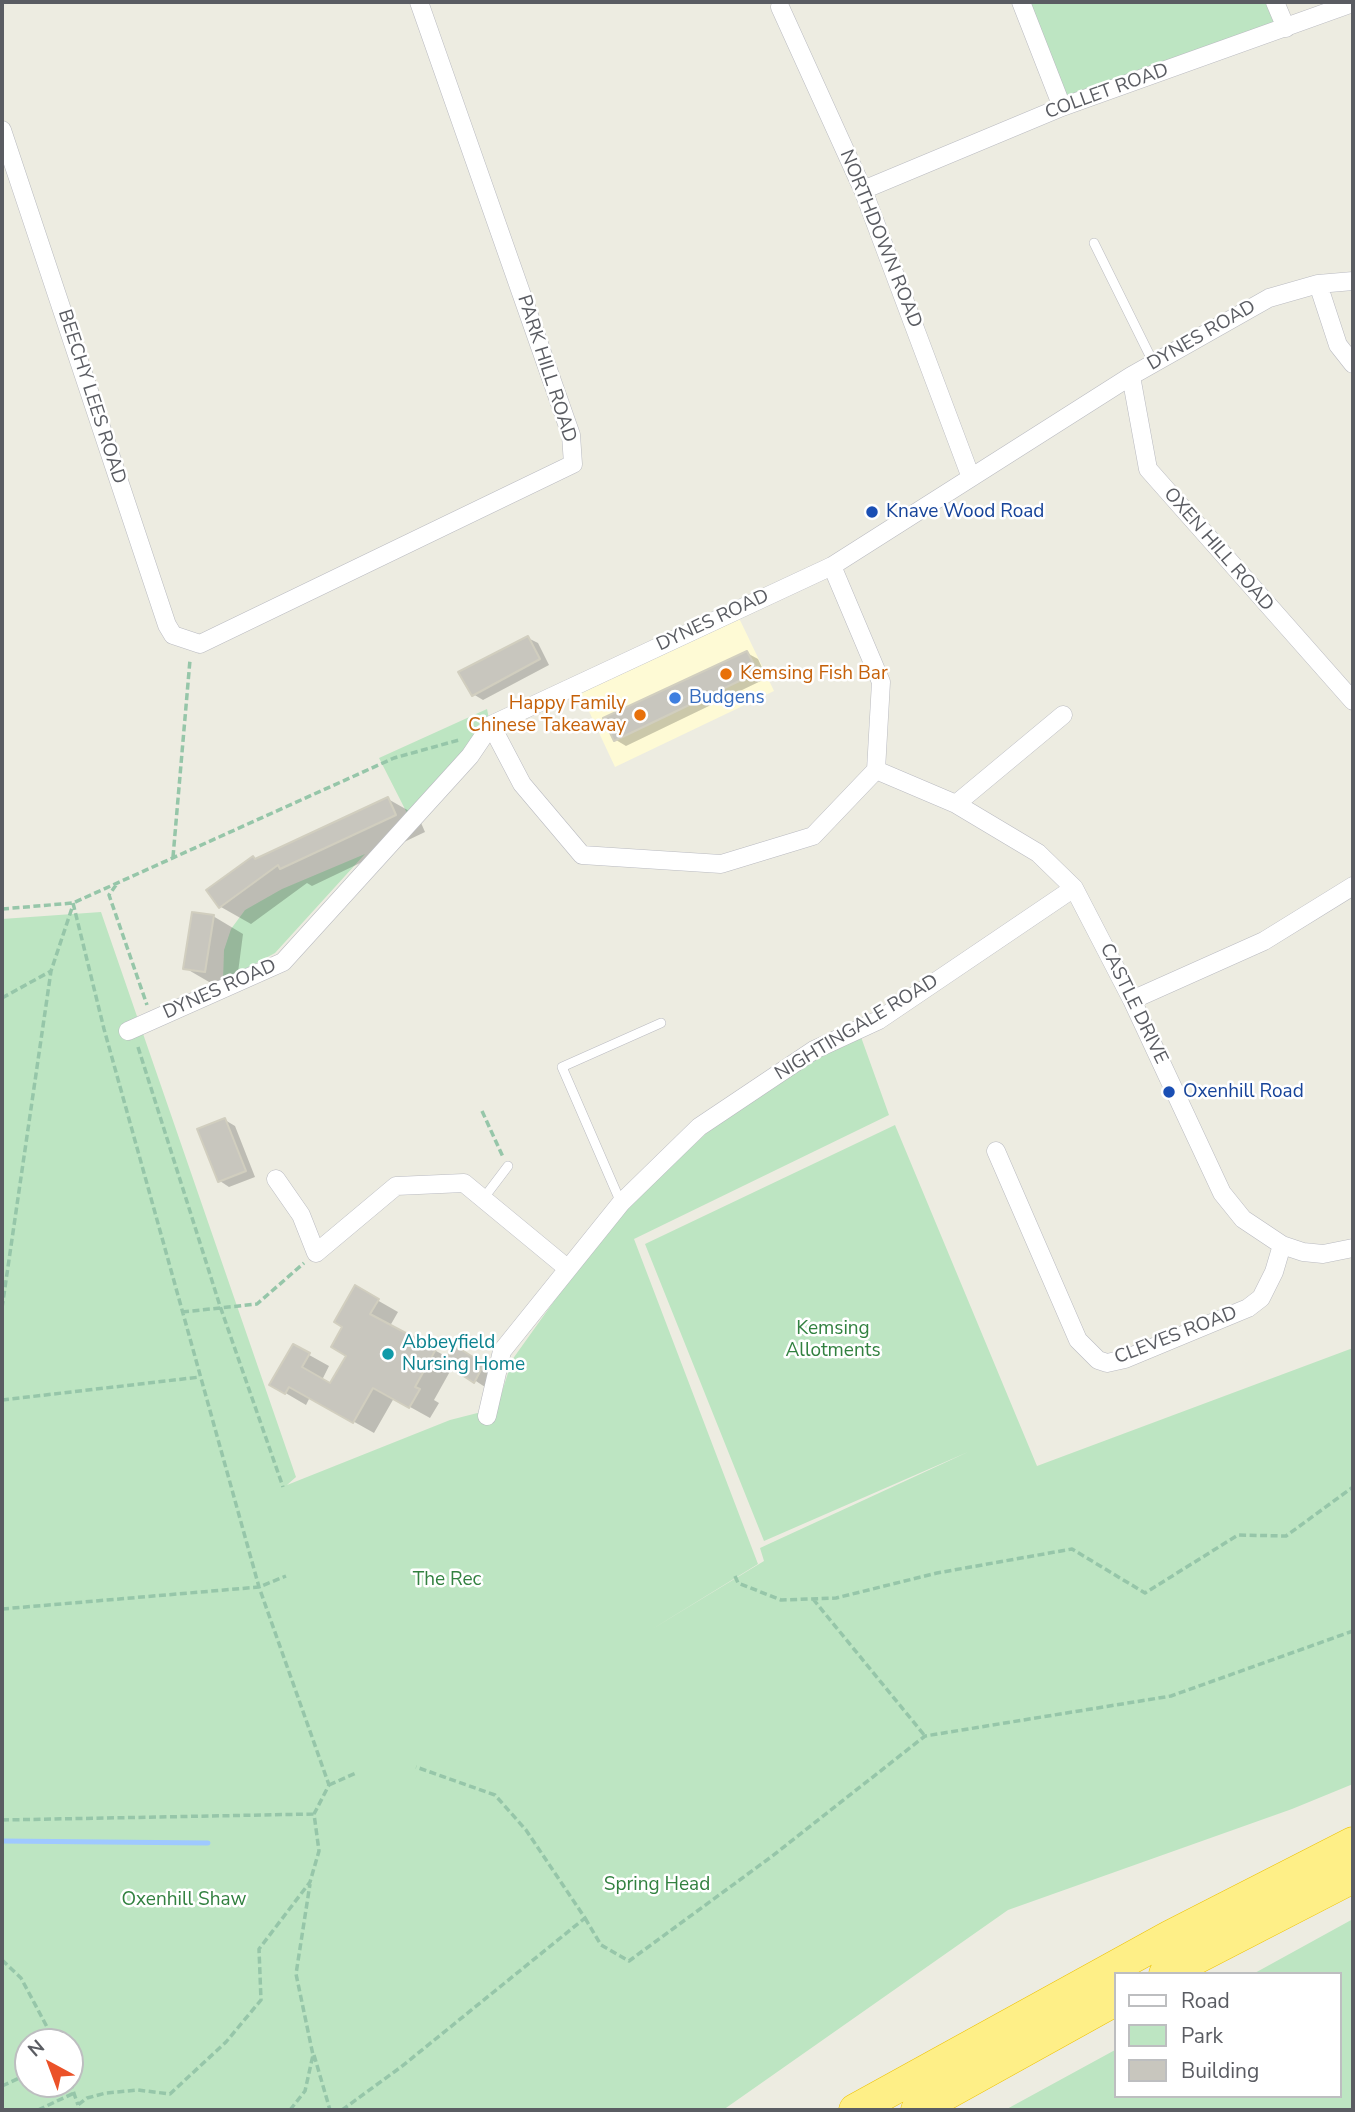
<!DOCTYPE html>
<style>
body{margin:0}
#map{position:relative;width:1355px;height:2112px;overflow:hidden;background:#edece1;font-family:"Nunito Sans",sans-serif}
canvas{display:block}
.frame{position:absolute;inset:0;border:4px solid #5a5c62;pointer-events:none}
.legend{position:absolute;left:1114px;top:1972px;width:228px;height:126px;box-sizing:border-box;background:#fff;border:2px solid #bdbec0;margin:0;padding:9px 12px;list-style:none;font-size:21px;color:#5a5c62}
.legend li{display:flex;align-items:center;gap:14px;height:35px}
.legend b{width:35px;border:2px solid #bdbec0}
.north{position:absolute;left:14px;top:2028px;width:70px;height:70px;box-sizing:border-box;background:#fff;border:2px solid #bdbec0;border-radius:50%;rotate:319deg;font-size:19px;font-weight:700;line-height:28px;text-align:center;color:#5a5c62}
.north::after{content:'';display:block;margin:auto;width:24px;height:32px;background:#eb5229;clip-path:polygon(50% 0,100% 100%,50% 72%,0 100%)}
</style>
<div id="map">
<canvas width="1355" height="2112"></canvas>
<div class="frame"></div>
<ul class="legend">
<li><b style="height:9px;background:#fff"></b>Road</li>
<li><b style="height:19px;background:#bde5c2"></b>Park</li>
<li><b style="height:19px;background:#c8c6be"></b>Building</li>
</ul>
<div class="north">N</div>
</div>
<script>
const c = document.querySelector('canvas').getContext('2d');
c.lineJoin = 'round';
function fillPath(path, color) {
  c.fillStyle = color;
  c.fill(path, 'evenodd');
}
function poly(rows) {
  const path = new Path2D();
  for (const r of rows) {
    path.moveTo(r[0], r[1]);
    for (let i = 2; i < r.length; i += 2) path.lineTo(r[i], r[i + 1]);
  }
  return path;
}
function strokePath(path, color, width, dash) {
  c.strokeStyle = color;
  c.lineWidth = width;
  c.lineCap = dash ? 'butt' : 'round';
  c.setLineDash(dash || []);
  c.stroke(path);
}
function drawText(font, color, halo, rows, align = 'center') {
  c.font = font + ' "Nunito Sans",sans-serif';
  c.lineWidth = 5;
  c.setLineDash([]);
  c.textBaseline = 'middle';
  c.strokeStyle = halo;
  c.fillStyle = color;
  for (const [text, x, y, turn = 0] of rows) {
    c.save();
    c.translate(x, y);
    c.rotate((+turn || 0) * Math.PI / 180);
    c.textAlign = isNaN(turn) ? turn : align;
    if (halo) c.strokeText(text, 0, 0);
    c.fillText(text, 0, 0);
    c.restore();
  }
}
const commercial = poly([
 [738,616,774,691,615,767,579,690]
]);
const green = poly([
 [1027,2,1266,2,1275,25,1064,98],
 [487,709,489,719,467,750,408,815,379,758],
 [365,854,275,953,223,981,224,950,231,929,245,910,282,889],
 [101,912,296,1477,287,1485,450,1420,497,1408,512,1360,572,1276,633,1201,711,1129,819,1056,861,1037,889,1115,634,1239,758,1564,649,1631,764,1561,760,1548,968,1452,764,1541,645,1244,895,1125,1037,1466,1353,1348,1353,1784,1292,1809,1008,1910,723,2110,2,2110,2,919],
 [28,2042,70,2042,70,2084,28,2084],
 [1353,1919,1353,2110,1005,2110,1115,2050,1115,2096,1339,2096,1339,1974,1253,1974]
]);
const shadow = poly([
 [528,638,538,643,549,665,483,700,473,694],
 [747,653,758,659,767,678,626,746,616,740],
 [388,799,418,816,425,832,312,886,307,883,251,924,221,907,256,860],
 [213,916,243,934,236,988,216,986,185,968],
 [225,1120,235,1126,255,1177,229,1187,220,1181],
 [356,1288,398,1312,390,1326,449,1358,464,1352,493,1371,485,1387,453,1366,434,1400,439,1403,430,1418,394,1398,374,1433,310,1397,306,1405,272,1385,293,1346,329,1366,322,1380,331,1386,348,1355,345,1326]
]);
const stream = poly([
 [2,1841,208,1843]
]);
const building = poly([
 [528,636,540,659,472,696,458,672,528,636],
 [747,651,758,672,614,741,603,718,747,651],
 [388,797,396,815,280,869,278,865,219,908,206,890,253,856,255,859,388,797],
 [192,912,214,915,205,972,183,969,192,912],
 [225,1118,246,1171,218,1182,197,1129,225,1118],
 [355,1285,379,1299,370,1314,436,1349,415,1387,420,1389,409,1408,373,1388,353,1423,289,1387,285,1394,269,1385,293,1344,310,1353,302,1367,330,1383,346,1356,331,1347,342,1327,334,1322,355,1285],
 [454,1345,484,1364,474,1383,444,1363,454,1345]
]);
const path = poly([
 [173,857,190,660],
 [116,885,109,895,147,1005],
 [73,903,104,1029,259,1587,329,1785,314,1814,319,1851,310,1882,259,1949,261,2000,226,2042,170,2094,138,2090,106,2093,87,2098,78,2105,79,2110],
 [2,909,73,903,394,758,459,740],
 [2,998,51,971],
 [138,1047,220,1306,283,1487],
 [482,1111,503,1157],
 [2,1308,51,971,73,905],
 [182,1312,257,1304,304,1263],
 [2,1400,200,1377],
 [735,1576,738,1583,781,1600,836,1598,937,1573,1072,1549,1145,1593,1238,1535,1286,1536,1353,1487],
 [813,1599,925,1736],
 [2,1609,259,1587,286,1576],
 [329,1785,356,1773],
 [2,1820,314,1814],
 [585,1918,601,1945,629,1961,771,1857,925,1736,1171,1696,1353,1631],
 [2,1960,21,1978,55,2042],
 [314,2055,330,2110],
 [70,2082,78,2105],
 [2,2086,28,2074],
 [38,2110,74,2093],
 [290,2110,305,2091,313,2055,296,1974,310,1884],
 [342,2110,401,2067,585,1918,526,1830,495,1795,416,1767]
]);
const lane = poly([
 [1094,243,1154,364],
 [483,1199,508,1166],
 [621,1203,562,1067,661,1023]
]);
const street = poly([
 [1021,2,1062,107],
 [1275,2,1286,28],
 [780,7,863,190,970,475],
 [2,130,167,625,173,635,200,644,573,464,571,435,419,2],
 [863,190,1062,107,1353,3],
 [1318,284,1338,345,1353,364],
 [1131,376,1148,469,1353,701],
 [491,725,522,784,582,855,721,864,813,836,876,770,881,682,832,566],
 [876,770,956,804,1038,853,1074,888,1132,1000,1222,1193,1243,1219,1282,1245,1303,1252,1323,1254,1353,1248],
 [956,804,1063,715],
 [1132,1000,1264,941,1353,886],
 [128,1031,283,962,470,756,491,725,832,566,1131,376,1269,298,1318,284,1353,281],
 [996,1151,1078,1340,1098,1360,1107,1363,1125,1359,1248,1308,1261,1298,1274,1272,1282,1245],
 [276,1179,301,1215,316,1253,396,1186,464,1183,567,1268],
 [487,1416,502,1351,621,1203,699,1127,814,1050,879,1020,1074,888]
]);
const highway = poly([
 [1165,1974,1353,1877],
 [855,2110,1169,1937,1353,1843],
 [917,2110,1115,2000]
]);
const markers = [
 [872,512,7,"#1a4fb4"],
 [726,674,7,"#e8710a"],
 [675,698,7,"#3f7fe0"],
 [640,715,7,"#e8710a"],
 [1169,1092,7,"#1a4fb4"],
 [388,1354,7,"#0f9aa8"]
];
const streetNames = [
 ["COLLET ROAD",1107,92,-20],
 ["NORTHDOWN ROAD",880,239,68],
 ["DYNES ROAD",1202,336,-30],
 ["PARK HILL ROAD",546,369,72],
 ["BEECHY LEES ROAD",91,397,72],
 ["OXEN HILL ROAD",1218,550,49],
 ["DYNES ROAD",713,621,-25],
 ["DYNES ROAD",220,990,-24],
 ["CASTLE DRIVE",1133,1004,64],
 ["NIGHTINGALE ROAD",857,1028,-31],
 ["CLEVES ROAD",1176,1336,-21]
];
const transitNames = [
 ["Knave Wood Road",886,512],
 ["Oxenhill Road",1183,1092]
];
const foodNames = [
 ["Kemsing Fish Bar",740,674],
 ["Happy Family",626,704,"right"],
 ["Chinese Takeaway",626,726,"right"]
];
const shopNames = [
 ["Budgens",689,698]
];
const parkNames = [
 ["Kemsing",833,1329],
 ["Allotments",833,1351],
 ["The Rec",447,1580],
 ["Spring Head",657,1885],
 ["Oxenhill Shaw",184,1900]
];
const cultureNames = [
 ["Abbeyfield",402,1343],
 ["Nursing Home",402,1365]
];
fillPath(commercial, '#fefad5');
fillPath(green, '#bde5c2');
fillPath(shadow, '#0003');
strokePath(stream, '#9fc9ff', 5);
fillPath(building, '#c8c6be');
strokePath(building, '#d1cebf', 2);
strokePath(lane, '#b9bac0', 10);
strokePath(street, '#b9bac0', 19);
strokePath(highway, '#eec200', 33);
strokePath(path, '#96c6a9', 3.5, [7, 3.5]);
strokePath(lane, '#fff', 9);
strokePath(street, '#fff', 18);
strokePath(highway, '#feef87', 32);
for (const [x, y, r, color] of markers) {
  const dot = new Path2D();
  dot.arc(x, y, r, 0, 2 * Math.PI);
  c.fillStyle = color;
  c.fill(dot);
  strokePath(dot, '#fff', 2.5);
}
drawText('19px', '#5a5c62', '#fff', streetNames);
drawText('19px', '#164399', '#fff', transitNames, 'left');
drawText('19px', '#c56008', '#fff', foodNames, 'left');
drawText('19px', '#366cbe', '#fff', shopNames, 'left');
drawText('19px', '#328140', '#fff', parkNames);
drawText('19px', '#0d838f', '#fff', cultureNames, 'left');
</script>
